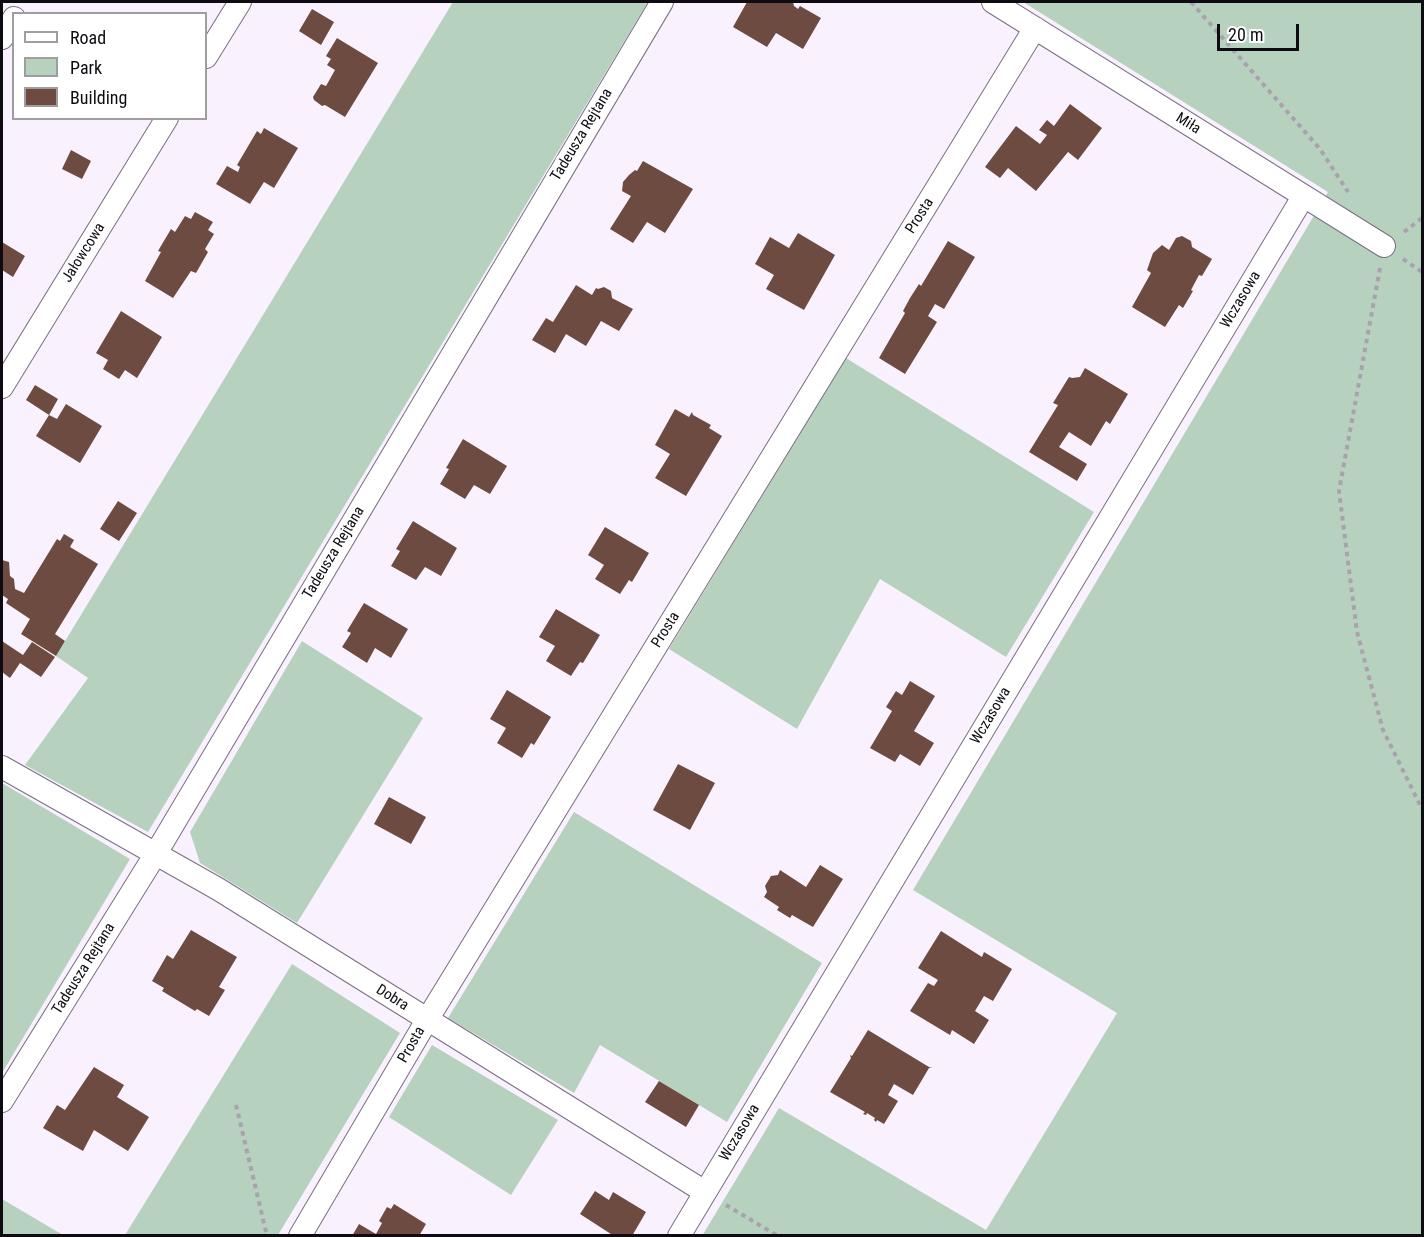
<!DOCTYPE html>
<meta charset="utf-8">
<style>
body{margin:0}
#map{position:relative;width:1424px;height:1237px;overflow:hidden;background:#faf1ff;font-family:"Roboto Condensed",sans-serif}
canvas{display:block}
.frame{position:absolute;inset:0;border:3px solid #0f0b12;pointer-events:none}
.legend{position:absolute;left:12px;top:12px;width:195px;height:108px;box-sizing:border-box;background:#fff;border:2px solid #9f9da0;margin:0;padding:8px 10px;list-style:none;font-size:18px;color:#0f0b12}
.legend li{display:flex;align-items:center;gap:12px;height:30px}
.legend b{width:30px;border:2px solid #9f9da0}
.scale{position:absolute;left:1217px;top:24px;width:82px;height:27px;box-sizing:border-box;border:3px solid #0f0b12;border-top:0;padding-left:8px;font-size:18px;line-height:21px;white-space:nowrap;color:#0f0b12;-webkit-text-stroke:4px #fff;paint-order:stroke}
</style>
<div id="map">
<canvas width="1424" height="1237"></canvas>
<div class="frame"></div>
<ul class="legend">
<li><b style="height:8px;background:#fff"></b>Road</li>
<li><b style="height:16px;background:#b7d1bf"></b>Park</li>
<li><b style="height:16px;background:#6e4b41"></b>Building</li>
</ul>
<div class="scale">20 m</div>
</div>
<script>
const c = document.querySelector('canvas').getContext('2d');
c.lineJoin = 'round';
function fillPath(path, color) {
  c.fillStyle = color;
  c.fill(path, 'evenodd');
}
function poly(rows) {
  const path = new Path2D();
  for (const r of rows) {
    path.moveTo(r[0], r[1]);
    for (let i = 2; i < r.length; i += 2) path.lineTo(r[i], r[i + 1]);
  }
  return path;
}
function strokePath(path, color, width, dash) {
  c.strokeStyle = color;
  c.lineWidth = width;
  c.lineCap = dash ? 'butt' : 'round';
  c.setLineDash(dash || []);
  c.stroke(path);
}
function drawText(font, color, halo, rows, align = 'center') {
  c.font = font + ' "Roboto Condensed",sans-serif';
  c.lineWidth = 6;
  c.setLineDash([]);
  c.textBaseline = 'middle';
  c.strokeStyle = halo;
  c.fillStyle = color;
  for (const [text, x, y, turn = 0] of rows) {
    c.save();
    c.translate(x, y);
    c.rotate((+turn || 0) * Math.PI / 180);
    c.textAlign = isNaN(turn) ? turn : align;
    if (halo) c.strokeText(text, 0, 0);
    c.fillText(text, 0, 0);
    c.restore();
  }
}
const green = poly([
 [453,2,648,2,148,832,25,765,88,678,56,656],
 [1023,2,1422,2,1422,1235,702,1236,779,1108,986,1230,1117,1013,913,890,1328,192],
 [846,358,1094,512,1006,657,880,579,797,729,669,649],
 [302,641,423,718,297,923,200,863,190,832],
 [2,783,130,859,2,1073],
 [574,812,822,963,727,1122,600,1045,574,1093,448,1018],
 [292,964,400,1033,278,1235,125,1235],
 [432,1045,558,1120,511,1195,389,1117],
 [2,1199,63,1235,2,1235]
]);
const building = poly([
 [747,2,793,2,794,6,798,9,800,6,821,18,803,49,776,33,767,47,733,27],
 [312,9,334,22,321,45,299,31],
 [337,38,378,63,345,117,325,105,322,106,314,100,313,97,321,84,326,86,335,70,327,65,331,59,326,56],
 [1070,104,1102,128,1078,160,1068,152,1036,191,1008,168,1000,178,985,167,1016,126,1040,144,1047,135,1039,130,1047,120,1054,126],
 [264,128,298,148,274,188,264,182,250,204,216,184,227,166,238,172,240,167,237,165,257,131,261,134],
 [71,150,91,161,82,179,62,169],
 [643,161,693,189,665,233,647,222,633,243,610,229,631,196,622,191,623,182,629,175,635,170,637,171],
 [195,212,213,222,208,230,214,234,205,249,208,252,196,273,191,271,173,298,145,281,161,252,158,251,171,229,175,232,185,216,191,219],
 [798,233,835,255,804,310,766,289,774,275,755,264,770,237,789,248],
 [1182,236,1191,241,1192,247,1212,259,1202,276,1199,275,1191,290,1193,291,1183,308,1179,305,1165,327,1132,307,1151,273,1147,270,1153,253,1162,245,1169,250,1176,238],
 [948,241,975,257,944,309,935,304,928,316,937,322,905,374,879,358,905,313,903,311,910,298,919,284,921,286],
 [2,242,25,256,13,277,2,270],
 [576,285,592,295,596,288,598,289,604,287,611,291,612,298,633,309,619,331,601,321,586,346,566,334,555,353,532,340,546,318,553,322],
 [121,311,162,337,137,378,125,370,119,379,103,369,108,360,96,353],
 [1085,368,1128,394,1110,424,1106,421,1091,446,1069,432,1059,447,1087,464,1077,481,1029,452,1058,405,1053,403,1069,377,1072,378,1080,377],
 [35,385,58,399,49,415,26,400],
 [66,404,102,426,80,463,36,436,49,415,57,419],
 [675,409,689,417,692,412,693,415,711,425,709,428,722,436,686,496,655,478,670,454,655,445],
 [463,439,507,466,490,494,474,485,465,499,440,484,449,469,446,468],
 [118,501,137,513,119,541,100,529],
 [413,521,457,548,441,576,425,567,416,580,391,566,400,551,396,549],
 [605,527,649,553,632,582,629,580,620,594,595,579,604,565,588,555],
 [64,534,74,540,70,547,98,564,55,634,65,641,56,656,21,634,30,619,6,603,8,599,2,595,2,560,9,562,10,576,14,579,15,589,24,593,57,539,60,541],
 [364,603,408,629,391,658,375,648,367,663,342,647,351,633,347,631],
 [556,609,600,635,583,663,580,662,571,676,546,661,555,646,539,637],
 [2,641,23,655,32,642,55,657,41,677,20,663,10,678,2,672],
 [910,681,935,696,914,731,934,743,920,766,900,754,895,762,870,748,892,711,886,707,896,691,902,695],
 [507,690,551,717,534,745,531,743,522,758,497,743,506,728,490,719],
 [678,764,715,783,690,830,653,810],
 [389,797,426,817,411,844,374,824],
 [820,865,843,879,813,927,792,915,790,918,777,910,779,907,764,897,767,892,765,886,771,876,778,875,780,870,806,887],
 [191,930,237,957,219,987,225,990,209,1016,197,1009,195,1011,162,991,164,988,152,981,167,955,173,959],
 [941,931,982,957,984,952,1012,969,993,1001,984,996,975,1011,989,1020,974,1044,952,1030,950,1035,910,1011,928,983,934,986,938,980,918,968],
 [868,1030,929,1067,932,1067,929,1068,913,1095,894,1084,888,1095,898,1101,884,1124,877,1120,876,1122,874,1120,875,1118,867,1113,866,1115,863,1114,865,1112,830,1092,851,1058,850,1055,852,1056],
 [94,1067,124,1085,117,1097,149,1117,128,1151,94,1130,83,1151,43,1128,57,1105,65,1110],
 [659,1081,699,1105,686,1127,645,1102],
 [595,1191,609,1200,613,1192,646,1212,632,1236,614,1236,580,1214],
 [394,1204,426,1224,419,1236,352,1236,359,1224,376,1234,382,1223,379,1221,387,1207,391,1209]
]);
const path = poly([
 [1191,2,1320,149,1348,192],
 [1404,232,1422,218],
 [1403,259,1422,272],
 [1380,268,1339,491,1357,632,1383,730,1422,809],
 [236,1105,267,1236],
 [726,1205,778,1236]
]);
const minor = poly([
 [993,2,1384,246],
 [2,38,14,18],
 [206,57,240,2],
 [2,387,167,118],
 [2,767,218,889,705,1192],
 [2,1101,155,855,662,2],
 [300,1236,427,1020,1035,28],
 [679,1236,1303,197]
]);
const streetNames = [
 ["Miła",1188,124,32],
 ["Tadeusza Rejtana",582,135,-59],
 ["Prosta",920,216,-58],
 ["Jałowcowa",84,253,-58],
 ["Wczasowa",1241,300,-59],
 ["Tadeusza Rejtana",334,553,-59],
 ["Prosta",666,630,-58],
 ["Wczasowa",991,716,-59],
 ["Tadeusza Rejtana",84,969,-58],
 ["Dobra",392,998,32],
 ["Prosta",412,1045,-60],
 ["Wczasowa",740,1133,-59]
];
fillPath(green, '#b7d1bf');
fillPath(building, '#6e4b41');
strokePath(minor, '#7b6e82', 24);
strokePath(path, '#a9a1ad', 4, [4.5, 4.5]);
strokePath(minor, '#fff', 22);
drawText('15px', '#0f0b12', '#fff', streetNames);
</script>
